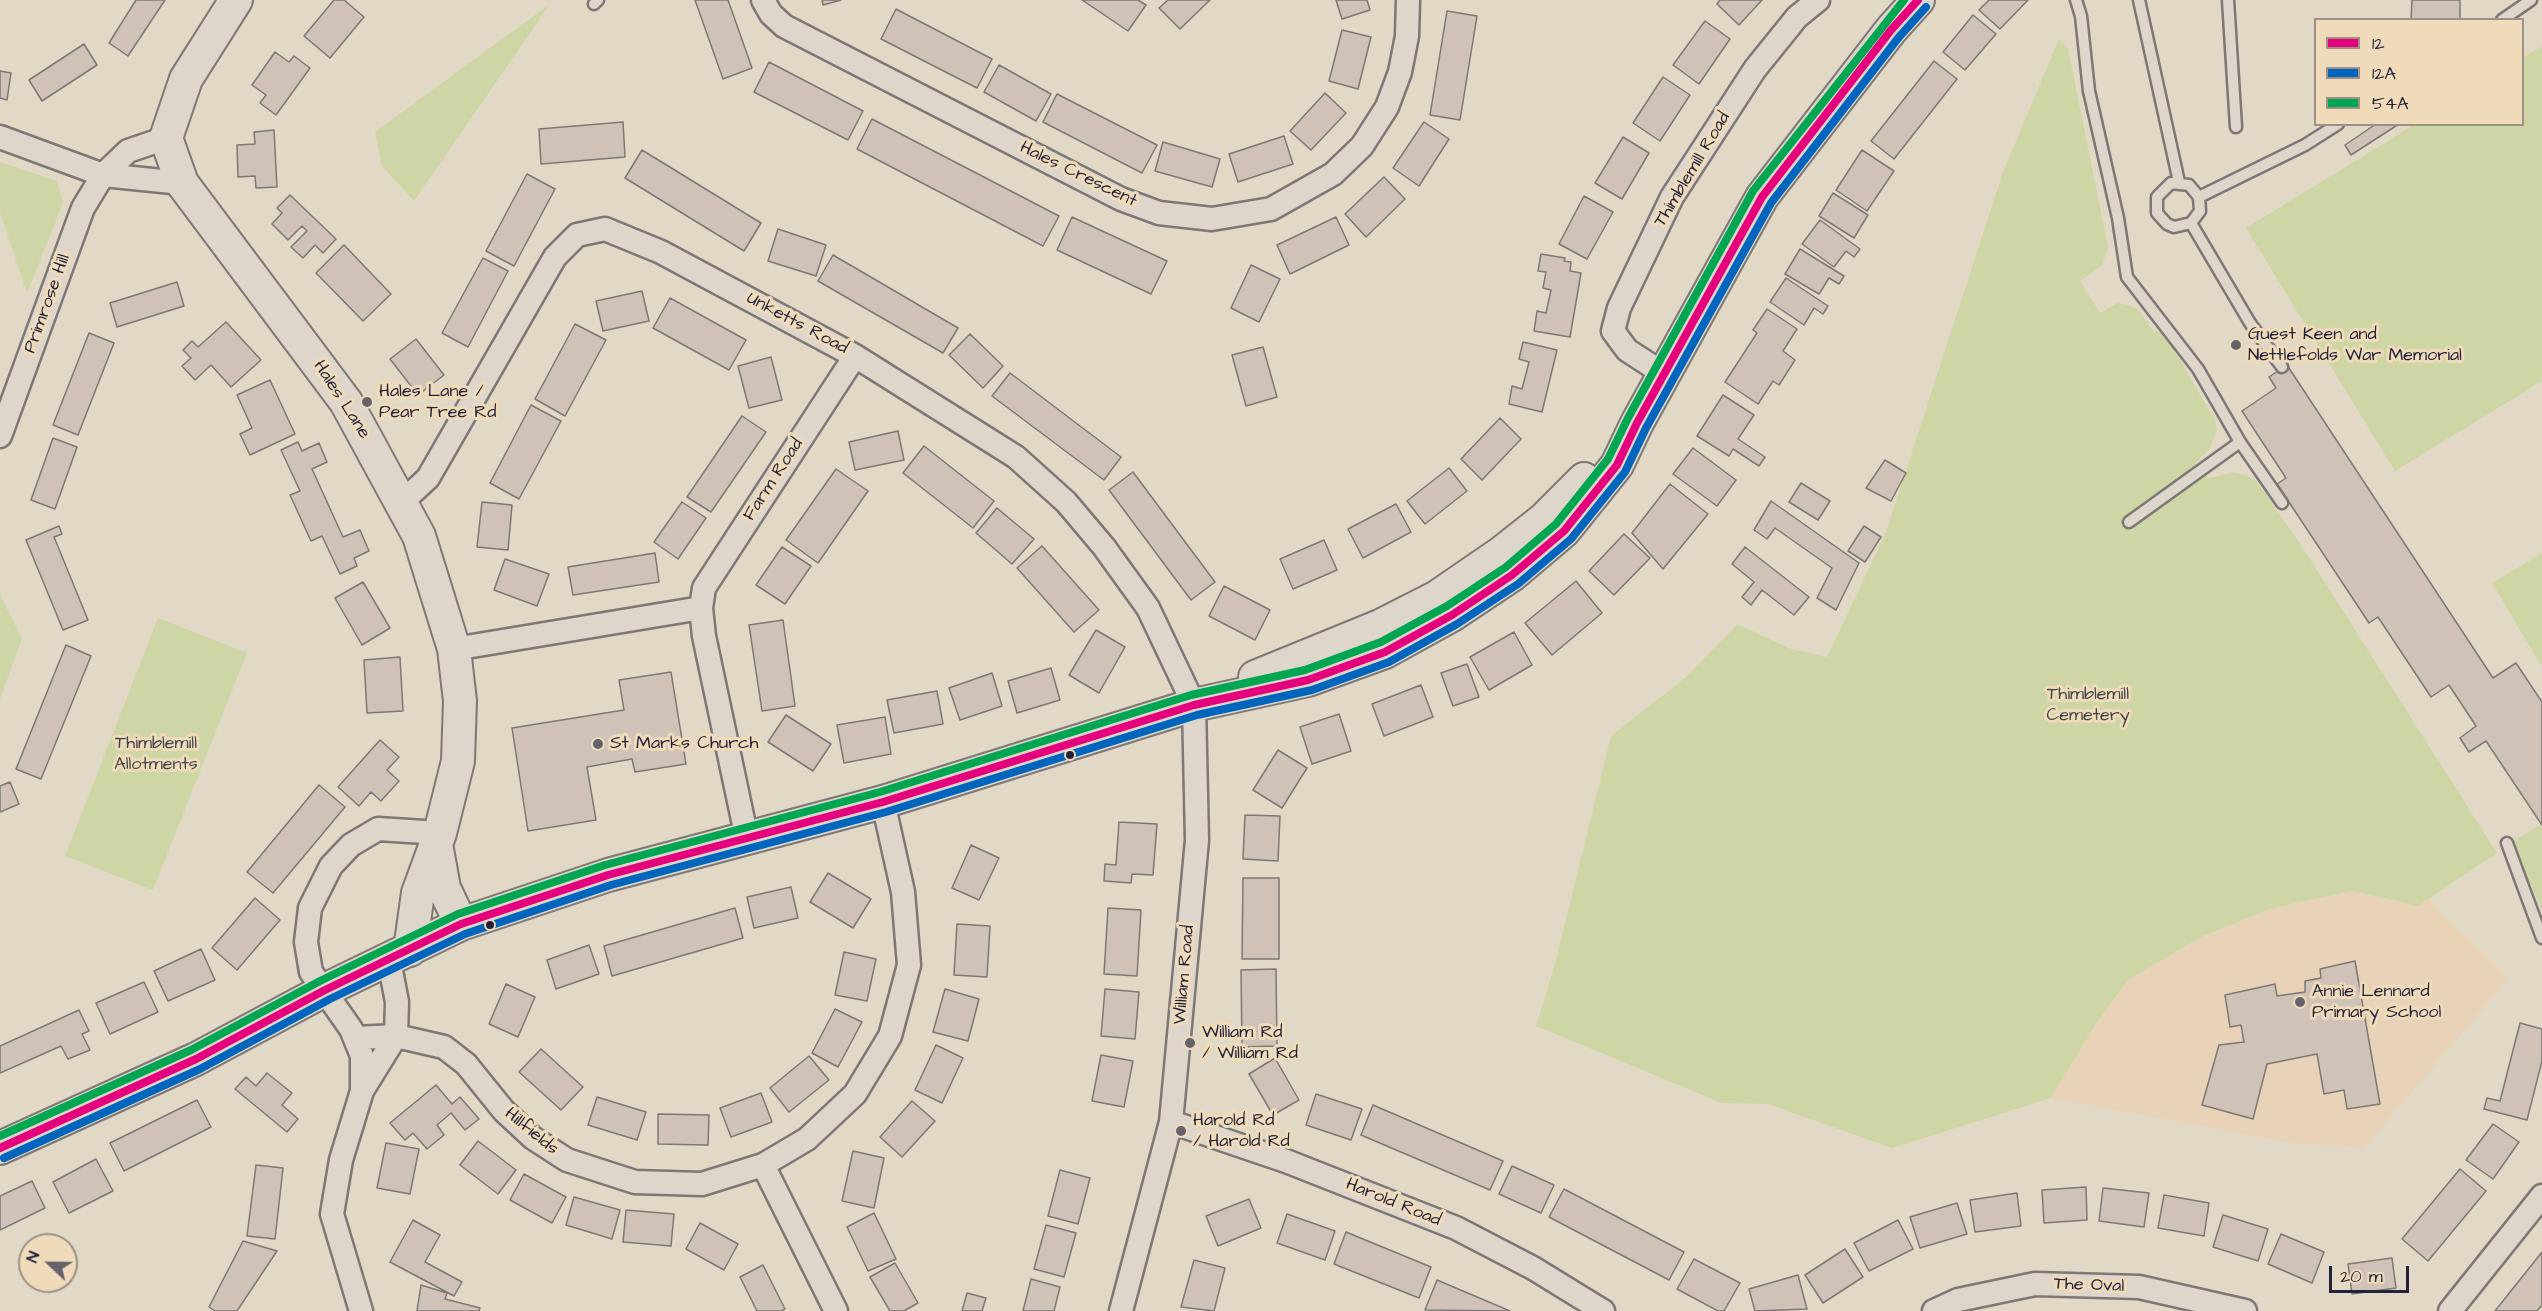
<!DOCTYPE html>
<style>
body{margin:0}
#map{position:relative;width:2542px;height:1311px;overflow:hidden;background:#e2d8c6;font-family:"Architects Daughter",sans-serif}
canvas{display:block}
.legend{position:absolute;left:2314px;top:18px;width:210px;height:108px;box-sizing:border-box;background:#efdbb9;border:2px solid #9d9187;margin:0;padding:8px 10px;list-style:none;font-size:18px;color:#22223b}
.legend li{display:flex;align-items:center;gap:12px;height:30px}
.legend b{width:30px;border:2px solid #9d9187}
.north{position:absolute;left:18px;top:1233px;width:60px;height:60px;box-sizing:border-box;background:#efdbb9;border:2px solid #9d9187;border-radius:50%;rotate:292deg;font-size:16px;font-weight:700;line-height:24px;text-align:center;color:#22223b}
.north::after{content:'';display:block;margin:auto;width:21px;height:27px;background:#65626c;clip-path:polygon(50% 0,100% 100%,50% 72%,0 100%)}
.scale{position:absolute;left:2329px;top:1266px;width:80px;height:27px;box-sizing:border-box;border:3px solid #22223b;border-top:0;padding-left:8px;font-size:18px;line-height:21px;white-space:nowrap;color:#22223b;-webkit-text-stroke:4px #efdbb9;paint-order:stroke}
</style>
<div id="map">
<canvas width="2542" height="1311"></canvas>
<ul class="legend">
<li><b style="height:8px;background:#e5007d"></b>12</li>
<li><b style="height:8px;background:#0065bd"></b>12A</li>
<li><b style="height:8px;background:#00a651"></b>54A</li>
</ul>
<div class="north">N</div>
<div class="scale">20 m</div>
</div>
<script>
const c = document.querySelector('canvas').getContext('2d');
c.lineJoin = 'round';
function fillPath(path, color) {
  c.fillStyle = color;
  c.fill(path, 'evenodd');
}
function poly(rows) {
  const path = new Path2D();
  for (const r of rows) {
    path.moveTo(r[0], r[1]);
    for (let i = 2; i < r.length; i += 2) path.lineTo(r[i], r[i + 1]);
  }
  return path;
}
function strokePath(path, color, width, dash) {
  c.strokeStyle = color;
  c.lineWidth = width;
  c.lineCap = dash ? 'butt' : 'round';
  c.setLineDash(dash || []);
  c.stroke(path);
}
function drawText(font, color, halo, rows, align = 'center') {
  c.font = font + ' "Architects Daughter",sans-serif';
  c.lineWidth = 6;
  c.setLineDash([]);
  c.textBaseline = 'middle';
  c.strokeStyle = halo;
  c.fillStyle = color;
  for (const [text, x, y, turn = 0] of rows) {
    c.save();
    c.translate(x, y);
    c.rotate((+turn || 0) * Math.PI / 180);
    c.textAlign = isNaN(turn) ? turn : align;
    if (halo) c.strokeText(text, 0, 0);
    c.fillText(text, 0, 0);
    c.restore();
  }
}
const built = poly([
 [2352,891,2418,906,2428,899,2509,978,2364,1148,2297,1144,2051,1098,2095,1025,2128,980,2199,938,2273,908]
]);
const green = poly([
 [550,4,414,201,382,166,375,132],
 [2059,39,2068,49,2108,247,2102,265,2080,281,2100,313,2118,303,2127,305,2138,309,2154,332,2161,328,2215,420,2217,431,2209,450,2195,463,2209,478,2233,472,2248,476,2257,482,2301,545,2497,853,2418,906,2352,891,2273,908,2199,938,2128,980,2095,1025,2051,1098,1892,1148,1768,1104,1722,1103,1536,1026,1556,960,1611,736,1685,678,1738,624,1788,648,1827,657,1885,535,2003,172],
 [2542,46,2542,381,2395,471,2246,228,2414,125,2522,124,2523,58],
 [0,162,57,181,63,203,27,293,0,212],
 [2542,553,2542,667,2492,583],
 [0,595,22,639,0,699],
 [158,618,247,653,153,890,65,856],
 [2542,824,2542,909,2511,842]
]);
const building = poly([
 [136,0,165,0,128,56,109,43,136,0],
 [334,0,344,0,364,17,330,58,304,36,334,0],
 [695,0,728,0,752,68,723,79,695,0],
 [822,0,841,0,823,5,822,0],
 [1082,0,1138,0,1146,5,1128,31,1082,0],
 [1168,0,1210,0,1180,29,1159,8,1168,0],
 [1336,0,1367,0,1370,10,1342,19,1336,0],
 [1720,0,1762,0,1739,25,1717,4,1720,0],
 [1989,0,2028,0,2000,29,1979,10,1989,0],
 [2412,0,2460,0,2460,20,2411,20,2412,0],
 [896,9,992,59,977,88,881,39,896,9],
 [1447,11,1477,16,1460,120,1430,115,1447,11],
 [1973,15,1996,34,1965,70,1943,52,1973,15],
 [1705,21,1730,39,1699,84,1673,65,1705,21],
 [1342,30,1371,37,1358,89,1329,81,1342,30],
 [84,44,97,65,42,101,29,80,84,44],
 [275,52,289,62,294,56,310,68,276,115,260,103,266,95,252,85,275,52],
 [1934,61,1957,79,1894,159,1871,141,1934,61],
 [769,62,863,111,848,140,754,92,769,62],
 [999,65,1051,94,1036,121,984,92,999,65],
 [0,71,11,73,7,100,0,98,0,71],
 [1663,77,1690,95,1660,141,1633,123,1663,77],
 [1325,93,1346,113,1311,150,1290,131,1325,93],
 [1057,94,1157,145,1142,173,1043,122,1057,94],
 [872,119,1059,216,1043,246,857,149,872,119],
 [623,122,625,157,541,164,539,129,623,122],
 [1424,122,1449,139,1419,186,1393,168,1424,122],
 [2376,124,2399,124,2351,155,2345,145,2376,124],
 [274,130,277,187,256,188,255,176,238,177,237,145,255,144,254,132,274,130],
 [1284,136,1293,164,1238,182,1229,154,1284,136],
 [1623,137,1649,153,1622,199,1595,183,1623,137],
 [1163,142,1220,159,1212,187,1155,171,1163,142],
 [642,150,761,223,744,251,625,178,642,150],
 [1862,150,1894,171,1867,211,1836,190,1862,150],
 [527,174,555,189,514,266,486,251,527,174],
 [1384,177,1405,199,1366,237,1345,214,1384,177],
 [1833,193,1868,215,1854,238,1819,216,1833,193],
 [290,195,336,239,323,253,315,245,303,258,291,247,307,231,302,226,288,240,272,224,282,213,277,208,290,195],
 [1584,196,1613,212,1587,259,1559,244,1584,196],
 [1072,217,1167,261,1151,294,1057,250,1072,217],
 [1336,217,1349,245,1290,274,1277,245,1336,217],
 [1820,220,1860,249,1854,257,1846,251,1834,267,1802,244,1820,220],
 [778,229,826,245,816,276,768,261,778,229],
 [344,245,391,294,363,321,316,273,344,245],
 [1800,249,1844,276,1839,284,1829,278,1819,294,1785,274,1800,249],
 [1541,254,1565,258,1564,261,1571,262,1570,271,1581,273,1570,337,1534,331,1537,311,1546,313,1551,290,1543,288,1546,272,1538,271,1541,254],
 [833,255,958,328,943,353,818,281,833,255],
 [483,258,508,271,468,347,442,333,483,258],
 [1251,265,1280,279,1259,322,1231,308,1251,265],
 [1786,278,1828,306,1823,314,1814,308,1804,325,1770,302,1786,278],
 [177,282,184,306,117,327,110,303,177,282],
 [642,291,649,321,603,331,596,301,642,291],
 [670,298,746,340,729,370,653,328,670,298],
 [1767,309,1797,329,1783,351,1795,360,1779,385,1773,381,1758,404,1725,382,1757,333,1753,330,1767,309],
 [226,322,261,360,231,387,211,365,195,380,182,366,191,358,183,350,192,341,198,347,226,322],
 [575,324,606,340,565,416,535,399,575,324],
 [89,333,114,343,78,435,53,425,89,333],
 [970,334,1003,366,983,388,949,355,970,334],
 [416,339,444,375,418,395,390,359,416,339],
 [1523,342,1557,350,1542,412,1509,404,1512,386,1522,389,1529,362,1519,359,1523,342],
 [1263,347,1277,397,1246,406,1232,355,1263,347],
 [771,357,782,400,749,408,738,366,771,357],
 [2287,365,2493,678,2516,663,2542,702,2542,825,2486,741,2469,752,2460,738,2476,726,2449,685,2431,697,2378,617,2369,623,2277,484,2286,478,2242,411,2276,388,2269,377,2287,365],
 [1010,373,1121,457,1104,480,992,396,1010,373],
 [270,380,295,434,250,455,240,434,252,428,237,395,270,380],
 [1723,395,1754,415,1738,439,1765,457,1759,466,1733,449,1729,456,1697,436,1723,395],
 [531,405,561,421,519,499,490,483,531,405],
 [742,416,766,432,711,512,687,497,742,416],
 [1500,418,1521,439,1482,480,1461,459,1500,418],
 [898,431,904,460,855,470,849,442,898,431],
 [53,438,77,447,55,509,31,500,53,438],
 [298,442,302,451,319,443,327,462,312,469,343,537,360,530,369,551,354,558,357,566,340,574,322,536,311,541,290,495,300,491,281,450,298,442],
 [924,446,994,501,973,528,903,473,924,446],
 [1693,448,1736,480,1717,506,1673,474,1693,448],
 [1885,460,1906,473,1891,501,1866,488,1885,460],
 [1449,468,1467,491,1425,524,1407,501,1449,468],
 [836,469,868,491,818,563,786,540,836,469],
 [1133,472,1215,582,1191,600,1109,490,1133,472],
 [1801,483,1830,501,1818,520,1789,502,1801,483],
 [1670,484,1708,514,1663,569,1632,533,1670,484],
 [1771,501,1859,563,1836,610,1817,598,1832,568,1775,528,1767,539,1754,530,1771,501],
 [482,502,512,505,508,550,477,547,482,502],
 [682,502,706,518,678,559,654,542,682,502],
 [1396,504,1411,532,1363,558,1348,529,1396,504],
 [997,508,1034,539,1012,564,976,533,997,508],
 [59,526,62,534,54,537,88,620,63,630,26,540,59,526],
 [1864,526,1881,537,1865,562,1848,551,1864,526],
 [1624,534,1650,558,1614,595,1589,571,1624,534],
 [1324,540,1337,570,1293,589,1280,559,1324,540],
 [1042,546,1099,610,1074,632,1017,568,1042,546],
 [782,547,811,566,785,604,756,585,782,547],
 [1745,547,1809,597,1794,615,1762,590,1751,605,1742,597,1754,582,1732,564,1745,547],
 [655,553,659,582,573,595,568,567,655,553],
 [505,559,549,574,537,606,494,590,505,559],
 [1576,581,1602,613,1552,655,1525,623,1576,581],
 [363,582,390,628,362,645,335,598,363,582],
 [1224,586,1270,610,1255,640,1209,616,1224,586],
 [783,620,795,706,762,711,749,625,783,620],
 [1096,630,1125,647,1099,693,1069,675,1096,630],
 [1514,632,1532,665,1489,690,1470,657,1514,632],
 [66,645,91,656,41,779,16,769,66,645],
 [400,657,403,711,367,713,364,660,400,657],
 [1467,664,1479,697,1453,706,1441,673,1467,664],
 [1051,668,1060,700,1017,713,1008,681,1051,668],
 [671,672,686,764,635,772,632,759,587,767,596,820,528,831,512,728,624,710,619,680,671,672],
 [992,673,1002,706,960,720,949,688,992,673],
 [1421,685,1433,717,1384,736,1372,704,1421,685],
 [937,691,943,724,894,733,887,700,937,691],
 [1339,714,1351,751,1312,764,1300,727,1339,714],
 [786,715,831,744,813,771,768,742,786,715],
 [885,717,891,754,844,763,837,725,885,717],
 [380,740,399,757,387,770,399,781,381,801,371,792,359,806,338,787,380,740],
 [1278,750,1307,768,1282,808,1253,790,1278,750],
 [10,782,19,804,0,812,0,786,10,782],
 [319,785,345,807,273,893,247,872,319,785],
 [1245,815,1280,816,1278,861,1243,859,1245,815],
 [1119,822,1157,824,1153,875,1132,874,1131,883,1104,881,1105,864,1116,865,1119,822],
 [971,845,999,858,979,900,952,888,971,845],
 [828,873,871,899,853,928,810,902,828,873],
 [1243,878,1279,878,1279,959,1242,959,1243,878],
 [791,887,798,918,754,928,747,897,791,887],
 [255,898,280,920,237,970,212,948,255,898],
 [735,908,743,938,612,976,604,946,735,908],
 [1108,908,1141,910,1137,976,1104,974,1108,908],
 [957,924,990,926,987,977,954,975,957,924],
 [589,945,599,974,556,989,547,960,589,945],
 [201,949,215,980,168,1001,154,971,201,949],
 [844,952,876,959,867,1001,835,995,844,952],
 [2355,961,2380,1104,2347,1109,2344,1090,2324,1094,2317,1054,2267,1064,2253,1119,2202,1105,2219,1045,2244,1042,2241,1025,2230,1027,2225,995,2275,984,2277,996,2305,992,2305,981,2321,978,2320,969,2355,961],
 [1276,969,1277,1046,1242,1047,1241,970,1276,969],
 [144,982,158,1012,110,1034,96,1003,144,982],
 [506,984,535,997,518,1037,489,1024,506,984],
 [945,989,979,999,968,1041,933,1032,945,989],
 [1105,989,1139,992,1135,1039,1101,1036,1105,989],
 [835,1009,862,1022,838,1067,812,1053,835,1009],
 [79,1010,89,1031,82,1034,90,1050,68,1059,61,1046,0,1073,0,1046,79,1010],
 [2520,1023,2542,1029,2542,1061,2527,1120,2484,1109,2487,1098,2500,1101,2520,1023],
 [936,1045,963,1058,942,1103,915,1090,936,1045],
 [541,1049,583,1087,561,1110,519,1072,541,1049],
 [1101,1055,1133,1061,1124,1107,1092,1101,1101,1055],
 [809,1056,829,1080,789,1112,770,1088,809,1056],
 [1275,1058,1299,1100,1273,1115,1249,1074,1275,1058],
 [267,1073,292,1093,282,1105,298,1119,287,1132,235,1089,246,1077,256,1086,267,1073],
 [436,1085,452,1104,460,1097,479,1119,465,1130,451,1113,437,1125,444,1135,427,1149,413,1133,405,1140,390,1123,436,1085],
 [761,1093,772,1122,731,1137,720,1108,761,1093],
 [1316,1094,1362,1109,1351,1140,1306,1125,1316,1094],
 [597,1097,646,1112,637,1140,588,1125,597,1097],
 [197,1100,211,1127,124,1171,110,1143,197,1100],
 [912,1101,935,1121,902,1157,880,1137,912,1101],
 [1373,1105,1503,1161,1490,1190,1361,1135,1373,1105],
 [658,1114,709,1115,708,1145,658,1144,658,1114],
 [2493,1124,2519,1142,2493,1179,2466,1160,2493,1124],
 [478,1141,516,1170,498,1194,460,1165,478,1141],
 [386,1143,419,1149,410,1194,377,1188,386,1143],
 [853,1151,884,1158,874,1208,842,1201,853,1151],
 [96,1159,113,1191,69,1213,53,1182,96,1159],
 [256,1165,283,1168,275,1239,247,1236,256,1165],
 [1512,1166,1554,1185,1541,1213,1499,1194,1512,1166],
 [2460,1169,2486,1191,2428,1261,2402,1239,2460,1169],
 [1060,1170,1090,1178,1078,1224,1048,1216,1060,1170],
 [524,1174,566,1197,552,1223,510,1200,524,1174],
 [32,1181,45,1208,0,1230,0,1196,32,1181],
 [2086,1187,2087,1220,2044,1223,2042,1190,2086,1187],
 [2103,1188,2149,1193,2144,1227,2099,1221,2103,1188],
 [1564,1189,1684,1252,1669,1280,1549,1217,1564,1189],
 [2017,1193,2021,1226,1975,1232,1970,1200,2017,1193],
 [2164,1195,2209,1203,2204,1236,2158,1228,2164,1195],
 [574,1197,620,1210,612,1239,566,1225,574,1197],
 [1249,1199,1261,1228,1218,1246,1206,1216,1249,1199],
 [1957,1203,1967,1234,1920,1248,1910,1217,1957,1203],
 [626,1210,674,1214,671,1246,623,1242,626,1210],
 [874,1213,896,1259,868,1271,847,1227,874,1213],
 [1287,1214,1335,1231,1325,1260,1277,1243,1287,1214],
 [2223,1215,2268,1229,2258,1261,2213,1247,2223,1215],
 [413,1220,440,1235,425,1262,462,1282,454,1296,390,1262,413,1220],
 [1898,1220,1913,1249,1869,1271,1854,1243,1898,1220],
 [700,1223,738,1244,724,1270,686,1249,700,1223],
 [1046,1225,1076,1233,1064,1277,1034,1269,1046,1225],
 [1346,1232,1431,1267,1419,1298,1334,1264,1346,1232],
 [2281,1234,2324,1252,2312,1283,2268,1264,2281,1234],
 [243,1241,277,1251,237,1311,215,1311,209,1307,243,1241],
 [1845,1249,1863,1277,1823,1303,1805,1275,1845,1249],
 [2542,1252,2542,1305,2537,1311,2495,1311,2542,1252],
 [2392,1258,2396,1288,2352,1294,2348,1264,2392,1258],
 [1694,1259,1740,1283,1724,1311,1718,1311,1677,1289,1694,1259],
 [1194,1260,1225,1268,1214,1311,1181,1307,1194,1260],
 [895,1263,918,1303,904,1311,890,1311,870,1277,895,1263],
 [763,1265,785,1309,781,1311,757,1311,740,1277,763,1265],
 [1798,1275,1807,1309,1755,1311,1749,1289,1798,1275],
 [1031,1279,1060,1287,1054,1311,1023,1311,1031,1279],
 [1437,1280,1510,1311,1425,1310,1437,1280],
 [421,1285,447,1293,445,1299,480,1308,479,1311,417,1311,421,1285],
 [967,1293,986,1298,982,1311,962,1311,967,1293]
]);
const lane = poly([
 [2076,0,2081,16,2089,91,2118,218,2127,277,2198,369,2240,442,2282,503],
 [2139,0,2179,182],
 [2228,0,2236,127],
 [594,4,598,0],
 [2502,20,2531,0],
 [2199,197,2189,185,2171,183,2157,197,2157,213,2167,224,2174,227,2191,223,2250,323,2282,367],
 [2191,223,2200,211,2199,197,2305,145,2338,124],
 [2129,522,2240,442],
 [2507,843,2542,938]
]);
const street = poly([
 [763,0,771,14,784,26,1121,199,1159,213,1212,219,1271,209,1333,174,1362,146,1387,107,1400,72,1407,36,1408,0],
 [0,137,103,175,182,183],
 [1664,374,1627,350,1613,331,1619,308,1672,197,1755,69,1797,17,1818,0],
 [0,436,83,208,103,175,128,151,166,138],
 [402,502,428,478,555,257,577,235,605,229,661,252,855,356,1016,457,1066,502,1104,547,1148,608,1194,705,1197,840,1171,1122,1121,1311],
 [454,649,701,608],
 [747,839,704,636,701,608,704,588,855,356],
 [355,1038,396,1036,444,1047,466,1064,504,1111,533,1138,567,1160,635,1182,702,1184,763,1165,807,1139,855,1094,890,1036,909,965,903,892,883,802],
 [362,1089,362,1056,351,1029,311,972,306,942,310,908,331,866,351,845,378,829,440,833],
 [1171,1122,1286,1161,1456,1228,1533,1268,1603,1311],
 [763,1165,836,1311],
 [361,1311,332,1214,341,1160,362,1091,396,1036,397,1002,389,960],
 [1934,1311,1958,1300,2035,1284,2139,1287,2245,1311],
 [2450,1311,2542,1196]
]);
const secondary = poly([
 [236,0,186,79,166,138,182,183,346,402,419,536,454,649,460,701,458,761,440,833,418,893,410,950],
 [1255,677,1380,626,1437,597,1501,553,1544,519,1584,479],
 [436,844,444,888,461,924],
 [0,1148,196,1059,325,990,461,924,608,875,883,802,1194,705,1308,680,1385,652,1452,615,1512,575,1564,531,1617,465,1637,423,1762,197,1891,30,1918,0]
]);
const bus1 = poly([
 [0,1148,196,1059,325,990,461,924,608,875,883,802,1194,705,1308,680,1385,652,1452,615,1512,575,1564,531,1617,465,1637,423,1762,197,1891,30,1918,0]
]);
const bus2 = poly([
 [4,1158,200,1069,330,999,465,934,611,885,886,812,1197,715,1312,690,1389,662,1457,624,1518,584,1571,539,1625,472,1646,428,1771,203,1899,37,1926,7]
]);
const bus3 = poly([
 [0,1136,191,1050,320,981,458,914,605,865,880,792,1191,695,1305,670,1381,642,1447,606,1506,567,1556,524,1608,459,1628,418,1753,191,1904,0]
]);
const markers = [
 [2236,345,6,"#65626c"],
 [367,402,6,"#65626c"],
 [598,744,6,"#65626c"],
 [1070,755,5,"#22223b"],
 [490,925,5,"#22223b"],
 [2300,1002,6,"#65626c"],
 [1190,1043,6,"#65626c"],
 [1181,1131,6,"#65626c"]
];
const streetNames = [
 ["Thimblemill Road",1693,170,-59],
 ["Hales Crescent",1078,175,26],
 ["Primrose Hill",48,304,-70],
 ["Unketts Road",797,324,28],
 ["Hales Lane",341,400,57],
 ["Farm Road",774,480,-57],
 ["William Road",1185,975,-85],
 ["Hillfields",531,1132,39],
 ["Harold Road",1393,1203,22],
 ["The Oval",2089,1286,2]
];
const poiNames = [
 ["Guest Keen and",2248,335],
 ["Nettlefolds War Memorial",2248,356],
 ["Hales Lane /",379,392],
 ["Pear Tree Rd",379,413],
 ["St Marks Church",610,744],
 ["Annie Lennard",2312,992],
 ["Primary School",2312,1013],
 ["William Rd",1202,1033],
 ["/ William Rd",1202,1054],
 ["Harold Rd",1193,1121],
 ["/ Harold Rd",1193,1142]
];
const parkNames = [
 ["Thimblemill",2088,695],
 ["Cemetery",2088,716],
 ["Thimblemill",156,744],
 ["Allotments",156,765]
];
fillPath(built, '#e8d3b9');
fillPath(green, '#cfd6a5');
fillPath(building, '#d0c2b6');
strokePath(building, '#7d7875', 1.5);
strokePath(lane, '#7d7875', 15);
strokePath(street, '#7d7875', 27);
strokePath(secondary, '#7d7875', 36);
strokePath(lane, '#ded6ca', 10);
strokePath(street, '#ded6ca', 22);
strokePath(secondary, '#ded6ca', 32);
strokePath(bus1, '#e5007d', 8);
strokePath(bus2, '#0065bd', 8);
strokePath(bus3, '#00a651', 8);
for (const [x, y, r, color] of markers) {
  const dot = new Path2D();
  dot.arc(x, y, r, 0, 2 * Math.PI);
  c.fillStyle = color;
  c.fill(dot);
  strokePath(dot, '#efdbb9', 2);
}
drawText('18px', '#22223b', '#efdbb9', streetNames);
drawText('18px', '#22223b', '#efdbb9', poiNames, 'left');
drawText('18px', '#42464b', '#efdbb9', parkNames);
</script>
